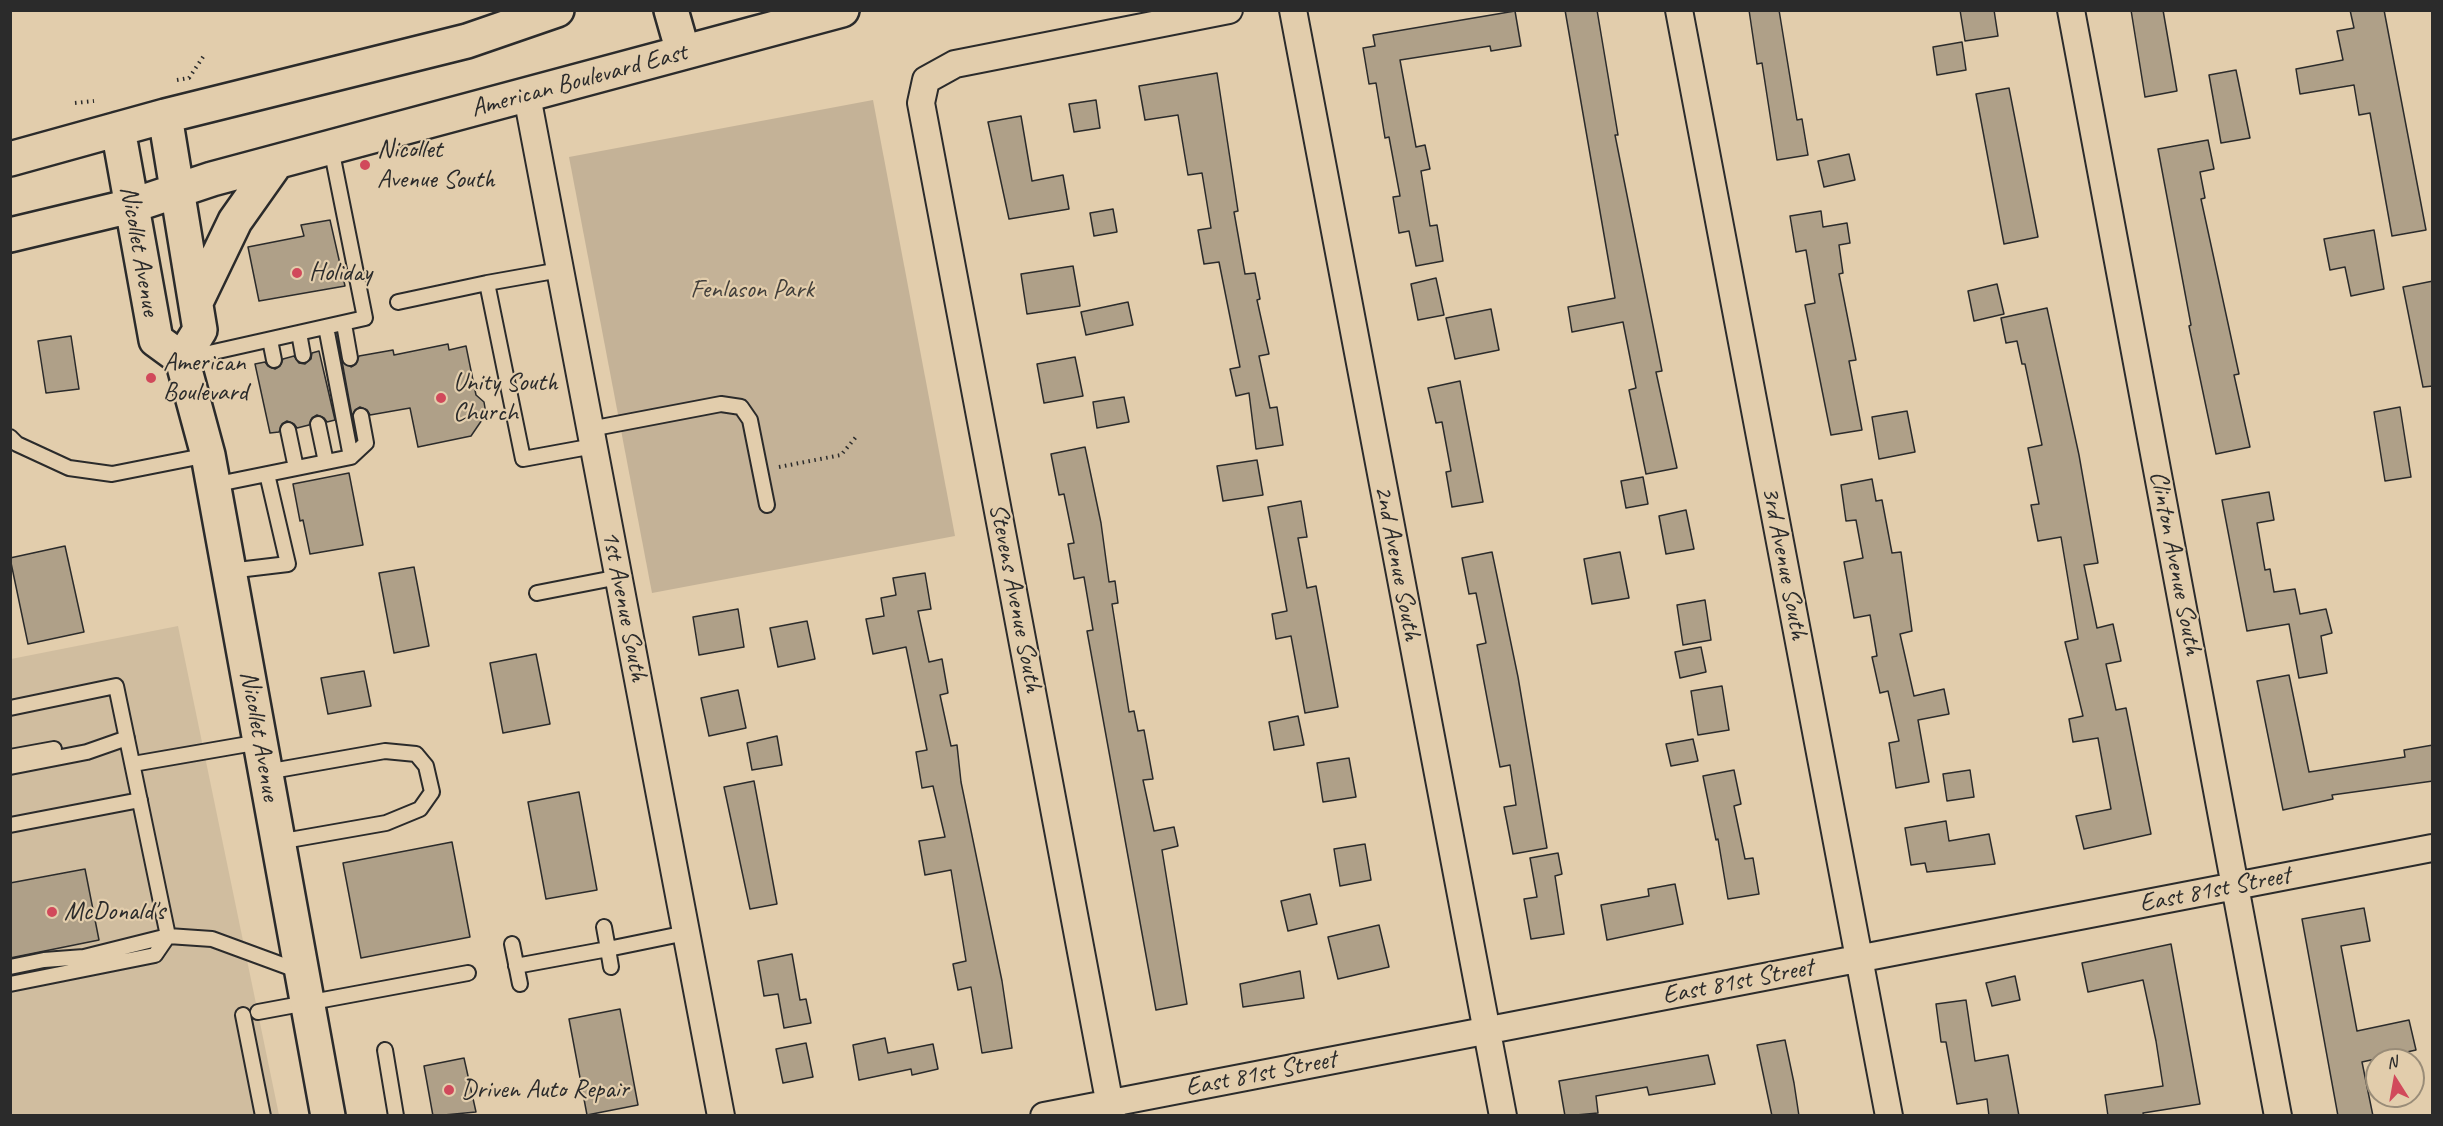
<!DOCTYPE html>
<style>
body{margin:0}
#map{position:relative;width:2443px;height:1126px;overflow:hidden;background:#e2cdac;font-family:Caveat,sans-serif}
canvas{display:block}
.frame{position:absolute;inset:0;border:12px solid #2b2b2b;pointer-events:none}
.north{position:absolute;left:2365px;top:1048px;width:60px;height:60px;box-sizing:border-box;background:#e2cdac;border:2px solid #998c78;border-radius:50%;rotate:349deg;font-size:16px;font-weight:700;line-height:24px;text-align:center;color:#2b2b2b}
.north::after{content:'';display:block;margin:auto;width:21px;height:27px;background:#d1495b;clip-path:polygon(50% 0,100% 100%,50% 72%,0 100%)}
</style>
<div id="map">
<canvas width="2443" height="1126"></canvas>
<div class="frame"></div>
<div class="north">N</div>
</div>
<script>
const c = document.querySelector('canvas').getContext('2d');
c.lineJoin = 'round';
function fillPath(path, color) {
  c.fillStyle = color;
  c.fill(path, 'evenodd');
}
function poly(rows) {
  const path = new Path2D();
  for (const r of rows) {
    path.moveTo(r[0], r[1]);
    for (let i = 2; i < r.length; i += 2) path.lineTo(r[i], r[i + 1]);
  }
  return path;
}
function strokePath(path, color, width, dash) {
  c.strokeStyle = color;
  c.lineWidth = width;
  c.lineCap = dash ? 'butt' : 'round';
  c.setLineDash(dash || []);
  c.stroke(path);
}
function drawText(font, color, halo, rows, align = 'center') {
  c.font = font + ' Caveat,sans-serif';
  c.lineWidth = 4.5;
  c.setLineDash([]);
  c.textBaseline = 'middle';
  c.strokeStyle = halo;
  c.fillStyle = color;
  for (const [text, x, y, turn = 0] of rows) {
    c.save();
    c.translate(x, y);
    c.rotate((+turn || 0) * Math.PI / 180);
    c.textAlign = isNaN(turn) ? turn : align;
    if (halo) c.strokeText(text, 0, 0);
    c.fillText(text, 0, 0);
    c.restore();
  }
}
const built = poly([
 [178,626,279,1115,11,1116,11,659]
]);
const green = poly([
 [873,100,955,536,652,593,569,157]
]);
const building = poly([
 [1565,10,1597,10,1618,135,1615,135,1662,371,1656,372,1677,468,1646,474,1629,390,1636,388,1623,322,1572,332,1568,307,1615,298,1565,10],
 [1749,10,1779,10,1797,120,1802,119,1808,155,1777,160,1762,63,1757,64,1749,10],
 [1960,10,1994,10,1998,36,1965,41,1960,10],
 [2131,10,2163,10,2177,91,2145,97,2131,10],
 [2350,10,2384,10,2426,230,2392,236,2370,113,2359,115,2354,85,2300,94,2296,69,2343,60,2337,31,2354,28,2350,10],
 [1515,11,1521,46,1491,51,1490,46,1400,60,1416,147,1425,145,1430,169,1421,171,1430,226,1437,225,1443,261,1416,266,1409,231,1399,233,1393,197,1400,196,1389,137,1385,138,1376,83,1369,84,1363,48,1375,46,1373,35,1515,11],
 [1962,42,1966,70,1937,75,1933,47,1962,42],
 [2236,70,2250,138,2221,143,2209,75,2236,70],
 [1217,73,1238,211,1234,212,1245,274,1255,273,1260,299,1257,300,1269,354,1259,356,1270,408,1277,407,1283,445,1256,449,1249,393,1236,396,1230,369,1240,367,1219,262,1204,264,1198,230,1211,228,1202,173,1188,175,1178,115,1145,120,1139,86,1217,73],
 [2009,88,2038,237,2004,244,1976,94,2009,88],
 [1096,100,1100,128,1074,132,1069,104,1096,100],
 [1021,116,1032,181,1063,175,1069,209,1009,219,988,122,1021,116],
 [2208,140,2214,169,2200,172,2205,198,2201,199,2239,374,2234,375,2250,447,2216,454,2189,326,2191,325,2158,149,2208,140],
 [1849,154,1855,180,1824,187,1818,161,1849,154],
 [1113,209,1117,232,1094,236,1090,213,1113,209],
 [1821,211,1823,227,1847,223,1850,243,1839,245,1843,273,1839,274,1856,360,1849,361,1862,430,1831,435,1805,305,1815,303,1806,250,1796,252,1790,216,1821,211],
 [330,220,345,286,259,301,248,247,304,236,301,225,330,220],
 [2374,230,2384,289,2351,296,2345,267,2330,270,2324,239,2374,230],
 [1073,266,1080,306,1027,314,1021,274,1073,266],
 [1436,278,1444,315,1418,320,1411,284,1436,278],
 [2433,281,2433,386,2423,387,2403,287,2433,281],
 [1997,284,2004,314,1974,321,1968,291,1997,284],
 [1128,302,1133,325,1086,335,1081,312,1128,302],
 [2047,308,2079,455,2098,563,2084,565,2097,628,2113,624,2121,661,2106,664,2116,710,2126,708,2151,834,2084,849,2076,816,2111,809,2098,738,2073,742,2069,719,2083,716,2065,642,2078,639,2061,537,2038,541,2031,505,2039,504,2028,448,2042,445,2025,364,2022,364,2017,341,2006,343,2001,318,2047,308],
 [1491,309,1499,350,1455,359,1446,318,1491,309],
 [71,336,79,389,46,393,38,341,71,336],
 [448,344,449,350,466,346,476,395,484,402,486,414,471,436,418,447,410,408,370,415,367,410,360,407,355,410,352,416,342,361,351,367,356,364,359,356,393,350,394,355,448,344],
 [319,351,335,420,327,422,324,418,317,415,312,418,309,425,297,428,294,424,287,421,282,424,279,432,270,433,255,364,265,362,268,366,275,369,280,366,283,359,294,356,299,363,305,364,311,359,312,353,319,351],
 [1075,357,1083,396,1044,403,1037,364,1075,357],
 [1460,381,1483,502,1452,507,1446,472,1451,471,1442,422,1436,423,1428,388,1460,381],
 [1124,397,1129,422,1097,428,1093,402,1124,397],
 [2400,407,2411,477,2385,481,2374,412,2400,407],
 [1907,411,1915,452,1879,459,1872,417,1907,411],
 [1085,447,1101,523,1109,582,1115,581,1118,603,1112,604,1129,712,1134,711,1138,731,1144,730,1153,779,1143,780,1154,831,1174,827,1178,846,1162,850,1187,1004,1156,1010,1087,631,1093,630,1084,577,1074,579,1068,544,1074,543,1064,494,1059,495,1051,454,1085,447],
 [1257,460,1263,495,1223,501,1217,466,1257,460],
 [349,473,363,545,310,554,303,520,300,521,293,484,349,473],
 [1643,477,1648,504,1626,508,1621,481,1643,477],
 [1872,479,1876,501,1882,500,1892,553,1901,552,1912,631,1900,634,1914,696,1944,689,1949,714,1918,720,1929,782,1896,788,1889,743,1899,741,1888,691,1880,693,1872,657,1877,656,1870,615,1854,618,1844,562,1863,558,1856,520,1846,521,1841,485,1872,479],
 [2269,492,2274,520,2257,523,2265,570,2270,569,2274,592,2295,589,2300,614,2326,609,2332,633,2321,636,2327,673,2299,678,2289,624,2247,631,2222,500,2269,492],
 [1301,501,1307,537,1298,538,1307,588,1316,586,1338,707,1305,713,1291,636,1276,639,1272,614,1287,611,1268,507,1301,501],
 [1686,510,1694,549,1666,554,1659,516,1686,510],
 [65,546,84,632,28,644,10,558,65,546],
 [1492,552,1518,677,1547,848,1513,854,1504,807,1516,805,1510,765,1500,767,1477,645,1486,643,1476,593,1469,594,1462,558,1492,552],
 [1620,552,1629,598,1592,604,1584,559,1620,552],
 [414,567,429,646,394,653,379,573,414,567],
 [925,573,931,609,918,611,929,662,942,659,948,693,940,695,951,746,957,745,961,782,1002,981,1012,1048,982,1053,971,987,958,990,953,964,966,961,951,870,925,875,919,841,945,837,933,786,922,788,916,752,927,750,906,647,873,654,866,619,884,616,881,598,896,595,893,578,925,573],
 [1705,600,1711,640,1683,645,1677,605,1705,600],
 [738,609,744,647,699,655,693,617,738,609],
 [807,621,815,659,778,667,770,628,807,621],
 [1701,647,1706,672,1680,678,1675,652,1701,647],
 [536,654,550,724,503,733,490,663,536,654],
 [364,671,371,706,328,714,321,678,364,671],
 [2289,675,2309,772,2405,757,2404,750,2433,745,2433,781,2332,795,2333,799,2283,810,2257,681,2289,675],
 [1722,686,1729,730,1698,735,1691,691,1722,686],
 [738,690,746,728,709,736,701,698,738,690],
 [1298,716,1304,745,1274,750,1269,722,1298,716],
 [777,736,782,765,752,770,747,743,777,736],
 [1693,739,1698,761,1671,766,1666,744,1693,739],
 [1349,758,1356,797,1323,802,1317,763,1349,758],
 [1734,770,1741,804,1734,806,1745,859,1753,858,1759,894,1728,899,1718,839,1716,840,1703,776,1734,770],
 [1970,770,1974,797,1947,801,1943,774,1970,770],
 [754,781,777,904,750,909,724,787,754,781],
 [579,792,597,890,546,899,528,802,579,792],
 [1946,821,1949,841,1989,834,1995,864,1927,872,1925,863,1911,865,1905,828,1946,821],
 [452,842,470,937,361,958,343,863,452,842],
 [1365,844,1371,880,1340,886,1334,849,1365,844],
 [1558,853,1562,874,1555,876,1564,934,1531,939,1524,899,1537,897,1530,858,1558,853],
 [85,869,99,940,10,958,10,883,85,869],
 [1675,884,1683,924,1607,940,1601,905,1649,896,1648,889,1675,884],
 [1310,894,1317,924,1288,931,1281,901,1310,894],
 [2364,908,2370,941,2341,946,2357,1031,2409,1020,2416,1050,2362,1062,2373,1116,2338,1116,2302,919,2364,908],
 [1379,925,1389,967,1338,979,1328,937,1379,925],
 [2171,944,2200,1104,2143,1113,2144,1116,2108,1116,2105,1095,2163,1086,2156,1041,2143,980,2088,992,2082,963,2171,944],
 [792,954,800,1000,806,999,811,1023,784,1028,778,994,764,996,758,961,792,954],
 [1300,971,1304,998,1243,1007,1240,984,1300,971],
 [2015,976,2020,1000,1992,1006,1986,983,2015,976],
 [1966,1000,1975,1061,2008,1055,2019,1116,1989,1116,1987,1099,1957,1104,1946,1042,1941,1042,1936,1004,1966,1000],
 [620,1009,638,1105,587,1115,569,1019,620,1009],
 [885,1038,888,1053,933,1044,938,1069,912,1075,911,1069,859,1080,853,1045,885,1038],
 [1785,1040,1794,1083,1799,1116,1772,1116,1757,1045,1785,1040],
 [806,1043,813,1077,783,1083,776,1049,806,1043],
 [1708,1055,1715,1084,1649,1095,1647,1087,1596,1096,1598,1113,1565,1116,1559,1081,1708,1055],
 [464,1058,476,1112,433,1116,424,1066,464,1058]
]);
const path = poly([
 [177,80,189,78,205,54],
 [75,103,94,101],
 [779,467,841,455,856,437]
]);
const lane = poly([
 [560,270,487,283,523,459,594,446],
 [398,302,487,283],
 [344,324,350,358],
 [326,327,351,457],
 [299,333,303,355],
 [270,340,274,360],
 [187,358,365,318,331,148],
 [318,424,326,462],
 [590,429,721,404,741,407,750,420,767,505],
 [288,430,296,468],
 [10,437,17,444,69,468,112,474,208,455],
 [213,485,351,457,366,443,361,416],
 [229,571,288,564,267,474],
 [537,593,619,577],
 [10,708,116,686,168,936,84,957,44,960,10,967],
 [10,757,54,749],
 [133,764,260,742],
 [10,767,87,752,127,738],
 [266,772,385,751,416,754,426,766,432,792,420,809,386,823,278,842],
 [10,825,140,800],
 [604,927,608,949,686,933],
 [512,944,520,984],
 [516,966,608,949,611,967],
 [10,984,155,955,168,936,212,939,299,971],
 [258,1012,468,973],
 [243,1015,263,1116],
 [385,1050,396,1116]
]);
const street = poly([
 [1293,10,1503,1116],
 [1679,10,1889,1116],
 [2071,10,2278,1116],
 [527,96,721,1116],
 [1044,1116,2432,848],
 [1112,1116,921,103,926,80,955,64,1229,10]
]);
const secondary = poly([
 [671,10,683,52],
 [165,116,200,330,182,359],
 [118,129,156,340,182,359,208,455,328,1116],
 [10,159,165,116,467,41,557,10],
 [10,235,131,206,212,179,842,10],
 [196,302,235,221,276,163]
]);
const markers = [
 [365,165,6,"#d1495b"],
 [297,273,6,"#d1495b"],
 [151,378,6,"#d1495b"],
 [441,398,6,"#d1495b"],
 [52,912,6,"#d1495b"],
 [449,1090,6,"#d1495b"]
];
const streetNames = [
 ["American Boulevard East",579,81,-15],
 ["Nicollet Avenue",139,251,80],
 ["2nd Avenue South",1397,563,79],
 ["3rd Avenue South",1784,563,79],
 ["Clinton Avenue South",2175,563,79],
 ["Stevens Avenue South",1015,598,79],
 ["1st Avenue South",624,606,79],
 ["Nicollet Avenue",259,736,80],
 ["East 81st Street",2215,890,-11],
 ["East 81st Street",1738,982,-11],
 ["East 81st Street",1261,1074,-11]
];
const poiNames = [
 ["Nicollet",377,150],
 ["Avenue South",377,180],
 ["Holiday",309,273],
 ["American",163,363],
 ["Boulevard",163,393],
 ["Unity South",453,383],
 ["Church",453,413],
 ["McDonald's",64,912],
 ["Driven Auto Repair",461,1090]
];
const parkNames = [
 ["Fenlason Park",752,290]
];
fillPath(built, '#d0bd9f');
fillPath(green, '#c4b297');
fillPath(building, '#afa088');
strokePath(building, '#2b2b2b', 1.5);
strokePath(lane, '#2b2b2b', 18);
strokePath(street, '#2b2b2b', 30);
strokePath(secondary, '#2b2b2b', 38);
strokePath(path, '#2b2b2b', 4, [1.5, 4.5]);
strokePath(lane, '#e2cdac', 14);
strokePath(street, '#e2cdac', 26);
strokePath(secondary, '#e2cdac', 33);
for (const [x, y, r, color] of markers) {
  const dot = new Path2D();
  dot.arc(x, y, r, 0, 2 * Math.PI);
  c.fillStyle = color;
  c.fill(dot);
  strokePath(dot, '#e2cdac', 2);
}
drawText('26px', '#2b2b2b', '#e2cdac', streetNames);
drawText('26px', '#2b2b2b', '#e2cdac', poiNames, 'left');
drawText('26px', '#423f3b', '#e2cdac', parkNames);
</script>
